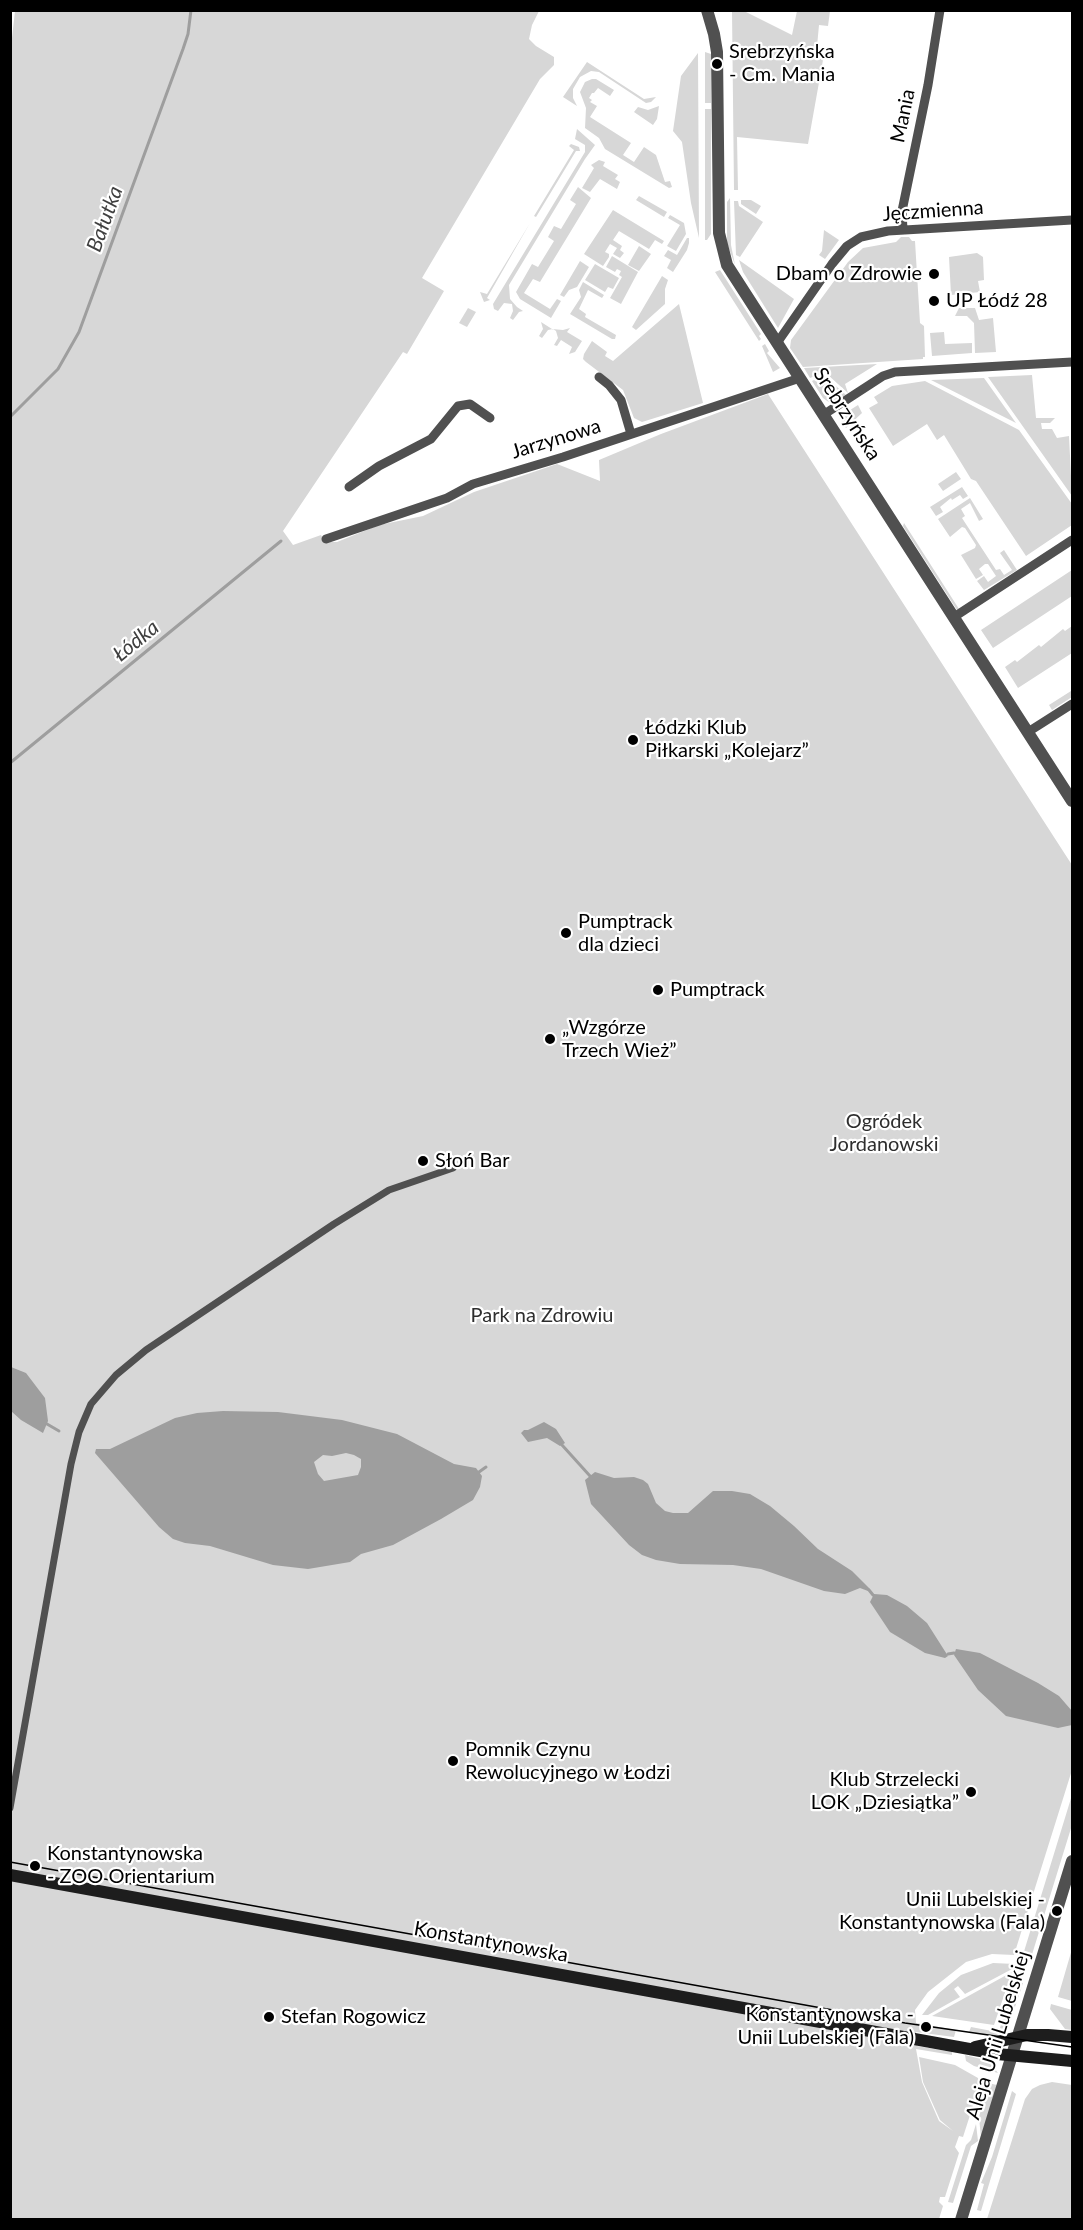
<!DOCTYPE html>
<meta charset="utf-8">
<style>
body{margin:0}
#map{position:relative;width:1083px;height:2230px;overflow:hidden;background:#fff;font-family:Lato,sans-serif}
canvas{display:block}
.frame{position:absolute;inset:0;border:12px solid #000;pointer-events:none}
</style>
<div id="map">
<canvas width="1083" height="2230"></canvas>
<div class="frame"></div>
</div>
<script>
const c = document.querySelector('canvas').getContext('2d');
c.lineJoin = 'round';
function fillPath(path, color) {
  c.fillStyle = color;
  c.fill(path, 'evenodd');
}
function poly(rows) {
  const path = new Path2D();
  for (const r of rows) {
    path.moveTo(r[0], r[1]);
    for (let i = 2; i < r.length; i += 2) path.lineTo(r[i], r[i + 1]);
  }
  return path;
}
function strokePath(path, color, width, dash) {
  c.strokeStyle = color;
  c.lineWidth = width;
  c.lineCap = dash ? 'butt' : 'round';
  c.setLineDash(dash || []);
  c.stroke(path);
}
function drawText(font, color, halo, rows, align = 'center') {
  c.font = font + ' Lato,sans-serif';
  c.lineWidth = 4.5;
  c.setLineDash([]);
  c.textBaseline = 'middle';
  c.strokeStyle = halo;
  c.fillStyle = color;
  for (const [text, x, y, turn = 0] of rows) {
    c.save();
    c.translate(x, y);
    c.rotate((+turn || 0) * Math.PI / 180);
    c.textAlign = isNaN(turn) ? turn : align;
    if (halo) c.strokeText(text, 0, 0);
    c.fillText(text, 0, 0);
    c.restore();
  }
}
const green = poly([
 [15,11,539,11,532,25,529,39,536,46,554,57,554,65,540,79,422,278,444,291,407,354,403,352,283,531,293,545,321,535,325,542,337,542,379,525,423,516,474,492,557,464,600,481,599,460,661,434,768,394,1072,865,1072,1770,1014,1955,992,1954,966,1962,928,1992,915,2010,916,2023,956,2030,954,2037,916,2032,917,2046,952,2052,952,2055,916,2049,922,2082,939,2121,953,2131,940,2120,923,2082,919,2057,955,2065,978,2078,980,2084,963,2137,959,2136,955,2147,959,2153,945,2197,940,2197,939,2202,943,2206,939,2219,11,2219,10,56],
 [732,11,746,12,792,35,797,11,830,11,828,26,819,25,816,57,823,60,808,144,737,137,738,190,734,190],
 [705,52,711,54,711,103,705,103],
 [698,53,699,238,691,203,682,142,673,131,681,76],
 [587,62,644,99,656,97,651,102,646,103,599,72,591,71,580,77,573,89,573,98,577,106,563,97],
 [592,79,596,79,614,90,610,96,598,88,594,93,592,93,589,98,592,100,590,102,597,106,590,117,631,143,623,155,634,162,644,147,656,155,665,182,670,181,672,187,669,188,605,149,599,138,585,128,586,108,580,92,585,82],
 [659,106,657,119,653,125,634,112,638,107,648,110],
 [705,109,711,109,711,234,707,240,705,240],
 [577,129,595,145,585,159,509,285,510,299,517,307,523,311,519,312,513,320,510,318,513,311,512,304,504,303,498,311,494,309,493,304,585,152,585,145,575,139],
 [571,144,579,147,580,151,576,151,536,217,534,216,574,150,569,146],
 [599,160,605,162,603,166,618,175,615,179,620,182,617,189,600,179,590,192,582,188,594,168,591,165],
 [578,187,591,198,540,282,533,279,524,293,550,309,557,299,561,301,551,318,520,299,516,292,532,264,538,267,554,241,548,237,554,226,561,229,576,204,570,200],
 [639,196,667,212,664,217,636,200],
 [730,198,731,245,735,265,727,243,727,202],
 [741,200,751,200,761,206,756,214,741,204],
 [734,201,738,201,739,206,763,222,740,257,736,255],
 [613,210,664,241,662,244,655,240,649,249,619,231,613,240,622,246,620,250,624,253,620,258,613,254,617,248,610,244,605,252,609,254,609,257,603,266,584,254],
 [670,215,684,223,686,234,676,251,667,246,680,225,668,218],
 [530,223,487,298,490,300,484,302,480,292,487,294],
 [824,230,839,240,825,259,819,255,822,251],
 [901,237,909,237,912,241,915,241,920,323,924,326,925,357,923,357,923,359,803,367,790,348,791,340,848,262,863,248,896,242],
 [687,238,689,238,689,243,687,250,673,272,667,268,671,260,664,256,668,250,677,255],
 [639,246,651,254,639,271,628,265],
 [977,253,983,257,984,280,978,281,980,292,951,295,949,257],
 [612,256,638,272,621,304,610,298,622,277,619,275,621,271,617,269,615,272,606,267],
 [739,260,794,299,778,328,743,272],
 [580,261,589,267,577,287,569,290,564,297,560,295],
 [595,264,619,278,613,289,608,287,605,292,585,280],
 [720,270,761,334,759,336,761,339,759,341,715,272],
 [662,276,668,280,665,289,665,304,636,330,632,327],
 [583,282,604,295,602,298,588,290,579,309,586,314,585,317,616,335,615,339,612,339,570,314,581,297,579,290],
 [679,304,703,403,642,422,634,418,623,390,586,362,583,359,584,354,592,341,607,352,605,356,613,361],
 [468,308,476,312,467,327,459,323],
 [959,308,975,308,979,320,993,318,996,352,975,353,974,323,967,316,955,316],
 [541,322,552,329,563,330,570,328,567,332,582,341,575,352,569,354,572,347,561,340,557,346,554,345,558,338,556,331,553,329,548,330,542,338,539,336,543,329],
 [944,332,945,344,972,343,972,353,932,356,930,333],
 [765,344,769,351,767,353,780,368,773,372,762,346],
 [877,364,845,384,848,393,828,375,820,374,810,378,804,368],
 [1032,375,1036,418,1055,418,1050,423,1041,423,1042,429,1052,429,1057,438,1069,436,1072,496,988,377],
 [820,377,827,378,846,395,830,403,823,398,812,381],
 [984,378,1016,423,931,380],
 [925,381,1019,430,1072,504,1072,525,1026,556,976,481,971,479,944,435,937,440,927,424,893,446,869,408,878,403,874,397,892,386],
 [858,405,862,413,846,428,839,417],
 [956,472,961,479,943,491,938,484],
 [962,487,968,496,963,499,960,495,952,500,951,498,940,507,943,512,936,516,930,507],
 [970,498,983,519,979,521,970,503,961,509,965,516,962,518,996,570,1000,569,1004,575,1012,570,1000,553,1004,550,1017,570,984,590,977,581,984,576,988,582,996,576,988,564,985,564,979,569,983,575,976,579,961,555,975,548,976,545,965,528,962,527,950,537,938,519],
 [904,523,959,609,957,610,903,526],
 [1072,570,1072,596,993,648,981,630],
 [1072,626,1072,653,1018,688,1005,667,1015,660,1017,662,1039,645,1041,647,1063,629,1065,631],
 [1071,691,1072,697,1052,710,1049,705],
 [1072,1795,1072,1825,1030,1961,1022,1958],
 [1072,1949,1072,2001,1058,1997],
 [993,1963,1015,1964,1014,1968,965,1994,958,1986,954,1989,960,1997,928,2015,922,2015,939,1993,961,1975],
 [1012,1972,994,2025,932,2016],
 [1015,1980,1023,1983,1008,2028,995,2036,969,2032,971,2027,992,2031,1000,2028],
 [1051,2004,1072,2010,1072,2030,1065,2029,1050,2009],
 [965,2055,989,2061,998,2073,974,2066,966,2061],
 [1052,2082,1072,2085,1072,2213,1071,2219,987,2219,1025,2099,1032,2089,1040,2085],
 [988,2083,997,2085,981,2138,979,2117],
 [1012,2091,1016,2094,981,2211,977,2210,984,2184,981,2183,992,2157],
 [976,2124,978,2141,971,2146,953,2203,948,2202,966,2145,971,2140]
]);
const water = poly([
 [11,1367,26,1373,45,1398,48,1421,43,1433,21,1420,11,1411],
 [223,1411,278,1412,342,1420,397,1434,454,1464,476,1468,482,1476,480,1487,473,1500,441,1519,393,1545,361,1554,350,1562,308,1569,273,1565,210,1546,185,1543,173,1539,159,1527,95,1453,96,1449,110,1449,175,1418,197,1413],
 [346,1453,354,1455,361,1459,361,1467,358,1475,324,1481,318,1474,314,1462,323,1455,332,1456],
 [544,1422,556,1429,565,1443,560,1446,547,1438,528,1442,521,1433,524,1430,528,1430],
 [595,1472,614,1478,634,1477,643,1480,648,1484,656,1503,665,1511,673,1513,688,1513,713,1491,732,1491,750,1494,770,1506,794,1526,818,1549,852,1571,870,1589,868,1591,860,1588,845,1594,824,1591,761,1569,733,1565,680,1564,656,1560,642,1555,629,1545,591,1504,585,1480],
 [874,1594,887,1595,907,1606,927,1623,948,1656,945,1658,925,1653,890,1632,870,1602],
 [956,1649,980,1653,1038,1683,1059,1696,1072,1711,1072,1725,1058,1728,1006,1716,978,1690,954,1655]
]);
const stream = poly([
 [10,417,58,369,79,332,183,49,188,34,191,10],
 [10,763,281,541],
 [47,1424,59,1431],
 [562,1445,590,1476],
 [479,1472,486,1467],
 [869,1590,873,1595],
 [948,1654,954,1653]
]);
const pedestrian = poly([
 [10,1808,71,1464,79,1432,91,1404,116,1375,146,1350,334,1224,389,1190,453,1168]
]);
const minor = poly([
 [903,230,902,211,928,85,940,10],
 [777,343,832,264,847,246,861,237,888,231,1072,220],
 [599,377,609,385,621,400,631,434],
 [823,415,883,376,895,372,1072,362],
 [349,487,379,466,431,439,458,406,470,404,490,418],
 [326,539,447,498,473,484,563,457,800,378],
 [954,617,1072,540],
 [1028,732,1072,704]
]);
const tertiary = poly([
 [707,10,714,34,717,52,719,233,727,265,1072,801],
 [961,2220,1072,1861]
]);
const secondary = poly([
 [10,1875,997,2054,1072,2061],
 [975,2047,1027,2035,1048,2035,1072,2037]
]);
const tram = poly([
 [10,1862,905,2023,1072,2047]
]);
const markers = [
 [717,64,6,"#000"],
 [934,274,6,"#000"],
 [934,301,6,"#000"],
 [633,740,6,"#000"],
 [566,933,6,"#000"],
 [658,990,6,"#000"],
 [550,1039,6,"#000"],
 [423,1161,6,"#000"],
 [453,1761,6,"#000"],
 [971,1792,6,"#000"],
 [35,1866,6,"#000"],
 [1057,1911,6,"#000"],
 [269,2017,6,"#000"],
 [926,2027,6,"#000"]
];
const poiNames = [
 ["Srebrzyńska",729,52],
 ["- Cm. Mania",729,75],
 ["Dbam o Zdrowie",922,274,"right"],
 ["UP Łódź 28",946,301],
 ["Łódzki Klub",645,728],
 ["Piłkarski „Kolejarz”",645,751],
 ["Pumptrack",578,922],
 ["dla dzieci",578,945],
 ["Pumptrack",670,990],
 ["„Wzgórze",562,1028],
 ["Trzech Wież”",562,1051],
 ["Słoń Bar",435,1161],
 ["Pomnik Czynu",465,1750],
 ["Rewolucyjnego w Łodzi",465,1773],
 ["Klub Strzelecki",959,1780,"right"],
 ["LOK „Dziesiątka”",959,1803,"right"],
 ["Konstantynowska",47,1854],
 ["- ZOO Orientarium",47,1877],
 ["Unii Lubelskiej -",1045,1900,"right"],
 ["Konstantynowska (Fala)",1045,1923,"right"],
 ["Konstantynowska -",914,2015,"right"],
 ["Unii Lubelskiej (Fala)",914,2038,"right"],
 ["Stefan Rogowicz",281,2017]
];
const streetNames = [
 ["Mania",903,116,-78],
 ["Jęczmienna",933,211,-4],
 ["Srebrzyńska",847,414,57],
 ["Jarzynowa",556,439,-17],
 ["Konstantynowska",491,1942,10],
 ["Aleja Unii Lubelskiej",998,2035,-73]
];
const parkNames = [
 ["Ogródek",884,1122],
 ["Jordanowski",884,1145],
 ["Park na Zdrowiu",542,1316]
];
const waterNames = [
 ["Bałutka",105,219,-70],
 ["Łódka",136,641,-39]
];
fillPath(green, '#d7d7d7');
fillPath(water, '#9e9e9e');
strokePath(stream, '#9e9e9e', 3);
strokePath(pedestrian, '#505050', 7);
strokePath(minor, '#505050', 9);
strokePath(tertiary, '#505050', 12);
strokePath(secondary, '#1d1d1d', 12);
strokePath(tram, '#000', 1.5);
for (const [x, y, r, color] of markers) {
  const dot = new Path2D();
  dot.arc(x, y, r, 0, 2 * Math.PI);
  c.fillStyle = color;
  c.fill(dot);
  strokePath(dot, '#fff', 2);
}
drawText('20px', '#000', '#fff', poiNames, 'left');
drawText('20px', '#000', '#fff', streetNames);
drawText('20px', '#2e2e2e', '#fff', parkNames);
drawText('italic 21px', '#3f3f3f', '#fff', waterNames);
</script>
